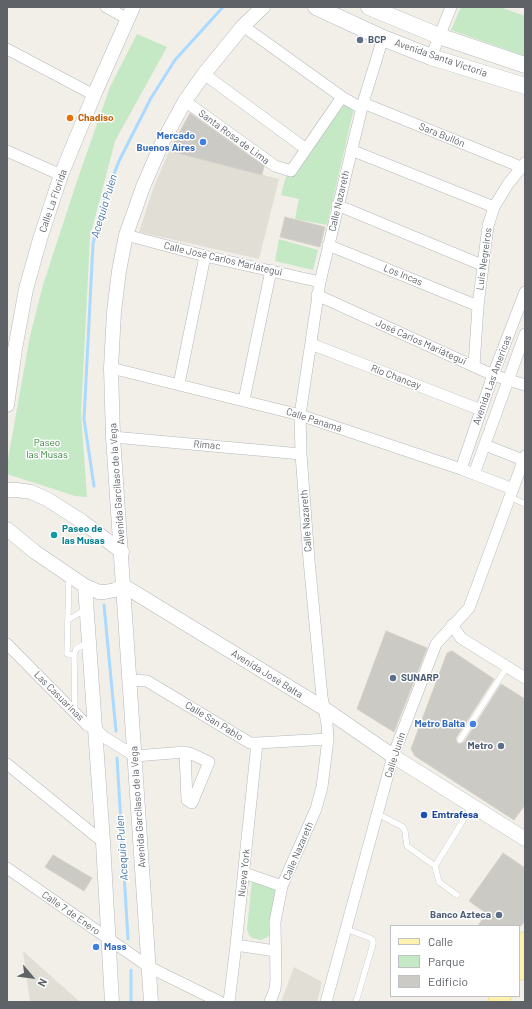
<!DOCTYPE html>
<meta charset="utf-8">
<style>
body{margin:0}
#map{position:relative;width:532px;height:1009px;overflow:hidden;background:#f1efe8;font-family:Barlow,sans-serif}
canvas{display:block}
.frame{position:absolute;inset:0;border:8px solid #5f6368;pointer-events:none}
.legend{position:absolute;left:390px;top:925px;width:130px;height:72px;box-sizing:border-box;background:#fff;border:1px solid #bfc1c3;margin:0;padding:5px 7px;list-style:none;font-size:12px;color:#5f6368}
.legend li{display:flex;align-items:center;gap:8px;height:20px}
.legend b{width:20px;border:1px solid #bfc1c3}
.north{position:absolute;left:12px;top:957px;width:40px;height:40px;-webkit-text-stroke:3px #fff;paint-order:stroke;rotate:118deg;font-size:11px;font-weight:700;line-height:16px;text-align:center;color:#5f6368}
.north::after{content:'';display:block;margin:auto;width:14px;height:18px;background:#5f6368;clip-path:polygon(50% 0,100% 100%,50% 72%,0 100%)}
</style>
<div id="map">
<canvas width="532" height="1009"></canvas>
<div class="frame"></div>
<ul class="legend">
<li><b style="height:5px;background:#fff2af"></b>Calle</li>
<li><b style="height:11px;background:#c5e8c5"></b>Parque</li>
<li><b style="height:11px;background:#cccac5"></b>Edificio</li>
</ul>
<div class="north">N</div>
</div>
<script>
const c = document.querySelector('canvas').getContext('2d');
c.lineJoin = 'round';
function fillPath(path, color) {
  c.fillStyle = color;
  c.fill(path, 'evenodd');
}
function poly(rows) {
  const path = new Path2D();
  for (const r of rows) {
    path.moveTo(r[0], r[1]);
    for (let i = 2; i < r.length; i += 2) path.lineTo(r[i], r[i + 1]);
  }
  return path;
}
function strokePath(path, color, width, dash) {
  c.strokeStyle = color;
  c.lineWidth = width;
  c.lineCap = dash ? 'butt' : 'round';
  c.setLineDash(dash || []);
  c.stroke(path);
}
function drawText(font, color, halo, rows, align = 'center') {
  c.font = font + ' Barlow,sans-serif';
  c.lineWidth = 3;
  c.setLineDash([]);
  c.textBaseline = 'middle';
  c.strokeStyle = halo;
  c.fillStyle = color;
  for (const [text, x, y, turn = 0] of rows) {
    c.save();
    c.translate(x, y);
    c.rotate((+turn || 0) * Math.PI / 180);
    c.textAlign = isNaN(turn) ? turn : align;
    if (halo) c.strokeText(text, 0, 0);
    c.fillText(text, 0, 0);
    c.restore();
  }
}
const education = poly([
 [169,151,279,179,259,259,139,232,153,189],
 [23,951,80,1002,30,1002],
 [294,967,322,982,317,1002,281,1002]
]);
const green = poly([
 [461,7,500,7,525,16,525,56,451,30],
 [137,34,167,47,115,141,90,237,81,413,87,497,75,496,7,474,7,465,30,336,43,285,78,178,110,87],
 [346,103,354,108,327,225,295,219,299,199,281,195,287,172,341,107],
 [279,239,318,250,313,270,275,261],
 [252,881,276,889,271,935,261,940,252,938,249,935,247,929]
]);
const stream = poly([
 [94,486,84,419,93,244,102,206,119,161,151,98,175,60,223,7],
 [104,605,116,731],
 [117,758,128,939],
 [131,970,131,1002]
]);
const building = poly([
 [190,113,264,166,262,175,169,151,190,113],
 [285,217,325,227,320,247,280,237,285,217],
 [386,631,427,648,394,732,357,709,386,631],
 [452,651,494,679,456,738,456,740,457,743,460,744,464,742,501,684,525,699,525,805,514,820,415,756,411,749,447,653,452,651],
 [503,853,525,868,525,921,521,926,478,926,486,913,469,901,503,853],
 [53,855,92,878,84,891,45,867,53,855]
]);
const service = poly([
 [510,497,525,504],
 [69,576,67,654,74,655],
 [68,620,86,609],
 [75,712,74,655,76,649,88,642],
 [460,740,507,667],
 [378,814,403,827,405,831,407,846,435,866,439,882,457,895],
 [435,866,472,806],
 [346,929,370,938,373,940,373,944,356,1002]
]);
const minor = poly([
 [106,7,128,19],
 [243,26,342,97,361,108],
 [7,49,94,95],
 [431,57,451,7],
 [204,74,306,149],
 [185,101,275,166,291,171,342,97],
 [363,103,521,167],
 [351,150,494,207],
 [7,151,61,175],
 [337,205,482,265],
 [126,235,205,256,320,282],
 [328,245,478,306],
 [317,295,493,375,525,385],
 [311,344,481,410],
 [474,366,478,306,488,226,494,207,508,184,525,163],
 [111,368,300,415,461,469,513,489],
 [179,384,205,256],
 [244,400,271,270],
 [113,437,301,454],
 [485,445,523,460],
 [461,469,493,375,525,292],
 [474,474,525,334],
 [452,625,461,638,525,678],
 [7,644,87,725,95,728,104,737,135,756,185,752,192,754,209,762,192,803,187,800,185,752],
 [130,680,147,681,250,743,257,743,328,739],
 [7,764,103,842],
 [7,868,149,967,220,1002],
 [244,873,282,886],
 [236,945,275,951],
 [229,1002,236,945,257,743],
 [270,1002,275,989,276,980,275,922,282,886,316,809,322,787,328,739,327,724,322,697,309,560,301,454,300,415,320,282,363,103,383,38],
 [326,1002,393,756,436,644,469,608,525,456]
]);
const tertiary = poly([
 [7,405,15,349,26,289,40,239,61,175,94,95,133,7],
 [7,490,17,490,31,492,47,499,83,522,122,552],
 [7,529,35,552,85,586,99,592,105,592,115,590,124,586],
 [85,586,103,842,112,1002],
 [124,586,325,709,393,756,525,839],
 [151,1002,113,437,111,368,114,312,119,271,126,235,143,187,162,143,185,101,204,74,243,26,263,7]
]);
const secondary = poly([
 [316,7,383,38,431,57,525,86],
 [369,7,439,36,525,65]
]);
const primary = poly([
 [519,950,525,941],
 [519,971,525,963],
 [497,1002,502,996]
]);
const markers = [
 [360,40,4,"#5c6f8a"],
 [70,118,4,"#e8710a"],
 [203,142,4,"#3f7fe0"],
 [54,535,4,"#0f9aa8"],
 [393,678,4,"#5c6f8a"],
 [473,724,4,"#3f7fe0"],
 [501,746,4,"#5c6f8a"],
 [424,815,4,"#1a4fb4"],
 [499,915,4,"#5c6f8a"],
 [96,947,4,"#3f7fe0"]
];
const serviceNames = [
 ["BCP",368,40],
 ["SUNARP",401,678],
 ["Metro",493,746,"right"],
 ["Banco Azteca",491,915,"right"]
];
const streetNames = [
 ["Avenida Santa Victoria",441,58,19],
 ["Sara Bullón",442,135,22],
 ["Santa Rosa de Lima",234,137,36],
 ["Calle La Florida",53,201,-71],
 ["Calle Nazareth",339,201,-77],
 ["Calle José Carlos Mariátegui",223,259,13],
 ["Luis Negreiros",484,259,-82],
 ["Los Incas",403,275,22],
 ["José Carlos Mariátegui",421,342,24],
 ["Río Chancay",396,377,21],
 ["Avenida Las Americas",492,380,-70],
 ["Calle Panamá",314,420,18],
 ["Rímac",207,445,5],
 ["Avenida Garcilaso de la Vega",117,484,-94],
 ["Calle Nazareth",306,521,-94],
 ["Avenida José Balta",267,674,32],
 ["Las Casuarinas",59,696,45],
 ["Calle San Pablo",214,721,31],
 ["Calle Junín",395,755,-72],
 ["Avenida Garcilaso de la Vega",138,807,-94],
 ["Calle Nazareth",298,851,-67],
 ["Nueva York",244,873,-84],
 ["Calle 7 de Enero",71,913,35]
];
const foodNames = [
 ["Chadiso",78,118]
];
const shopNames = [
 ["Mercado",195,136],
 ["Buenos Aires",195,148],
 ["Metro Balta",465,724],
 ["Mass",104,947,"left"]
];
const parkNames = [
 ["Paseo",47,443],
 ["las Musas",47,455]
];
const cultureNames = [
 ["Paseo de",62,529],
 ["las Musas",62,541]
];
const transitNames = [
 ["Emtrafesa",432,815]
];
const waterNames = [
 ["Acequia Pulen",104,206,-73],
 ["Acequia Pulen",122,848,-94]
];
fillPath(education, '#e1ded6');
fillPath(green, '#c5e8c5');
strokePath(stream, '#aadaff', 3);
fillPath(building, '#cccac5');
strokePath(building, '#d6d1c6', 1);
strokePath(service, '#b5b8bc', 6);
strokePath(minor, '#b5b8bc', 12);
strokePath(tertiary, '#b5b8bc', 15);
strokePath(secondary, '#b6babf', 17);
strokePath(primary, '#f2c960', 19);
strokePath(service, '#fff', 5.5);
strokePath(minor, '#fff', 11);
strokePath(tertiary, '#fff', 14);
strokePath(secondary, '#fff', 16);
strokePath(primary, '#fff2af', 18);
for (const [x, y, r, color] of markers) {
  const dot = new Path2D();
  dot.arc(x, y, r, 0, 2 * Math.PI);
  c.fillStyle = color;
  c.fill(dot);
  strokePath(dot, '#fff', 1.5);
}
drawText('bold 10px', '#4e5e75', '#fff', serviceNames, 'left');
drawText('10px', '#5f6368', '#fff', streetNames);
drawText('bold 10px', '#c56008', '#fff', foodNames, 'left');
drawText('bold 10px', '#366cbe', '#fff', shopNames, 'right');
drawText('10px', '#348238', '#fff', parkNames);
drawText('bold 10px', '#0d838f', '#fff', cultureNames, 'left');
drawText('bold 10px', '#164399', '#fff', transitNames, 'left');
drawText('italic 11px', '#4174aa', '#fff', waterNames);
</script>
